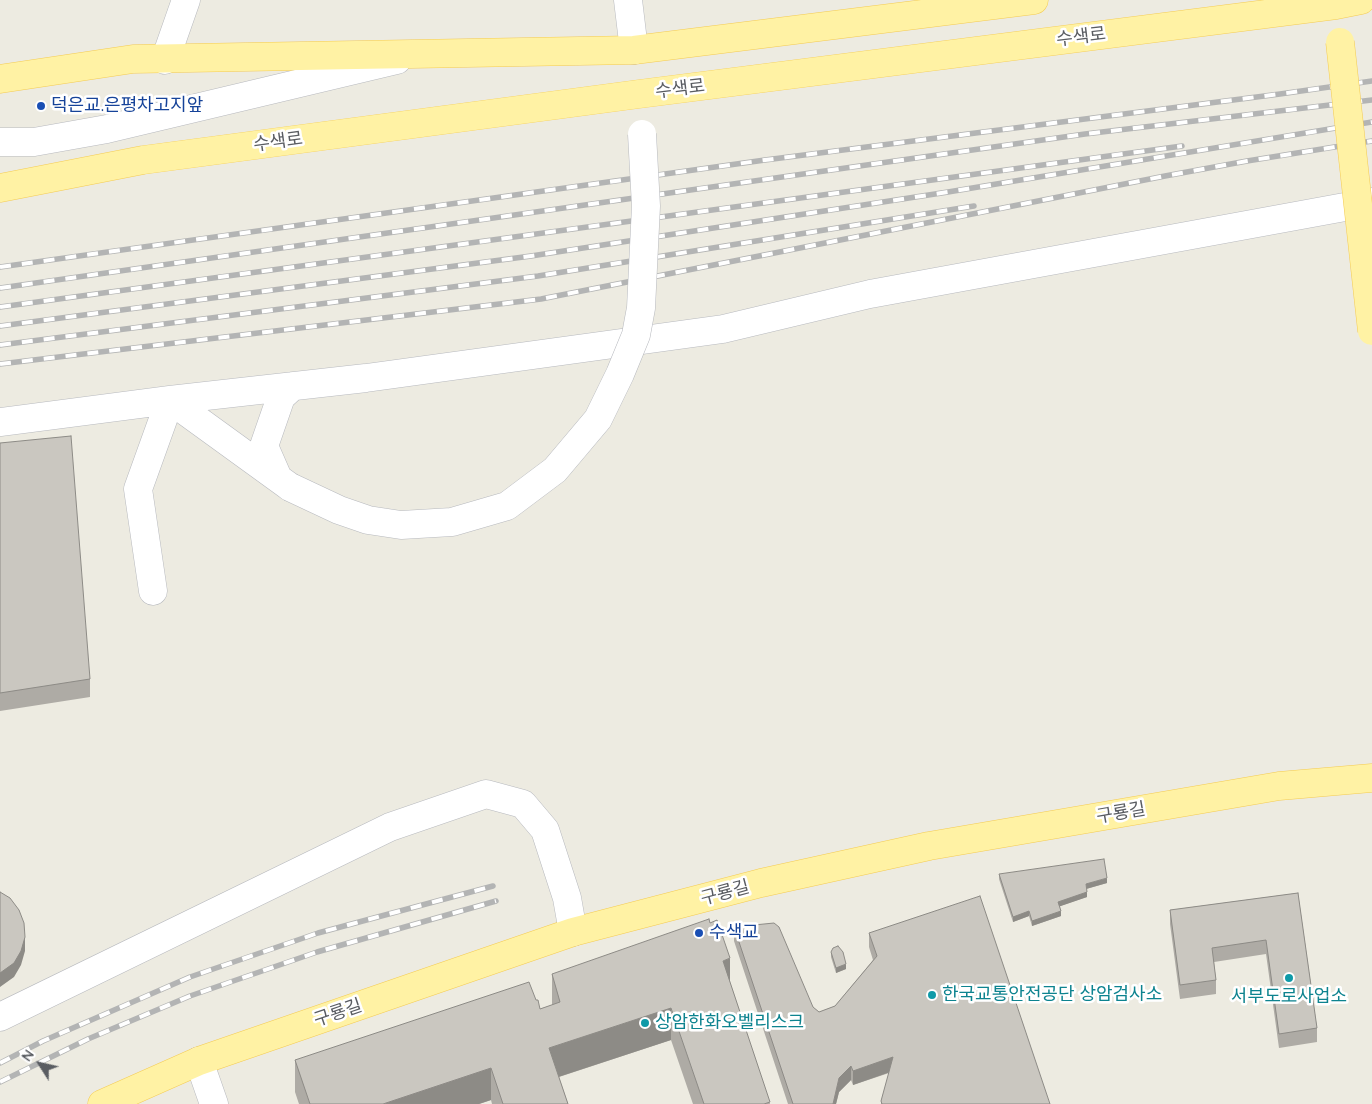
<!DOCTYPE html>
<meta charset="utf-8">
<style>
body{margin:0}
#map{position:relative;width:1372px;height:1104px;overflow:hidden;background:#edebe1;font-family:Quicksand,sans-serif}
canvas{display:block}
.north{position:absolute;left:15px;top:1039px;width:50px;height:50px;-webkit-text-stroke:4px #fff;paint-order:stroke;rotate:305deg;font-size:14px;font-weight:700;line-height:20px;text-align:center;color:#5a5d62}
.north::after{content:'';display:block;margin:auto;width:18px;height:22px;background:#5a5d62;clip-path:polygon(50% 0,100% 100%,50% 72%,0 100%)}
</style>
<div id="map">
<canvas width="1372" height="1104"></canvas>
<div class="north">N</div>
</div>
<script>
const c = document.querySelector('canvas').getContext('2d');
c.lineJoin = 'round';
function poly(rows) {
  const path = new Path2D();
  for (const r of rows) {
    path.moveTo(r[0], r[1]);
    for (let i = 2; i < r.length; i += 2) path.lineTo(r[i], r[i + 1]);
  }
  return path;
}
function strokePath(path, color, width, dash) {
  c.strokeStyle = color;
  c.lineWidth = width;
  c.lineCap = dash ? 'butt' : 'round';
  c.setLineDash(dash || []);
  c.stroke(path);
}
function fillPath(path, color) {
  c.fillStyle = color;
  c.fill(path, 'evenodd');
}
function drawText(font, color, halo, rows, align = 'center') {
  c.font = font + ' Quicksand,"Noto Sans KR",sans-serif';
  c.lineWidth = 5;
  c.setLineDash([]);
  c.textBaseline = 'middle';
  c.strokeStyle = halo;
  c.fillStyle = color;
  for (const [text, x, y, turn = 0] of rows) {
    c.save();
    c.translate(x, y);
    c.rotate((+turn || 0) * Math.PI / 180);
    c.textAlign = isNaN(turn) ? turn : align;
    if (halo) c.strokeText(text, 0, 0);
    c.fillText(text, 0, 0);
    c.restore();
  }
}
const minor = poly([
 [628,0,634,50],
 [165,60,186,0],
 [0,142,34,142,107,129,397,60],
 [0,422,170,400,366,378,723,329,870,294,1372,202],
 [278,478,264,446,281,397,293,386],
 [153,591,138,489,170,400,290,487],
 [0,1017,390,827,486,794,523,804,545,830,567,898,573,932],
 [199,1061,214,1104]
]);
const major = poly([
 [0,79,133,59,634,50,1034,0],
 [0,188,143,160,639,94,1336,5,1361,0],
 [102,1104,199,1061,573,932,761,883,929,846,1279,786,1372,778]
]);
const rail = poly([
 [0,267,765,160,1280,94,1372,81],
 [0,288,1085,134,1372,100],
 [0,307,1182,146],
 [0,326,531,256,948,192,1372,122],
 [0,345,538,276,974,206],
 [0,364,541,299,1165,176,1247,161,1372,141],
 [0,1063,43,1041,190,977,318,933,493,886],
 [0,1082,88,1039,190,996,317,952,496,901]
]);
const minorBridge = poly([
 [290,487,339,510,368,520,401,525,452,522,507,506,555,470,598,419,620,374,636,335,641,308,646,206,642,134]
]);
const majorBridge = poly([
 [1340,42,1372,331]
]);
const wall = poly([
 [0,443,90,679,90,697,0,711],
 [999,874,1107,883,1086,889,1087,897,1060,906,1061,916,1032,926,1029,916,1013,922,999,879],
 [1298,893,1317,1028,1317,1042,1279,1048,1266,954,1214,962,1216,980,1216,994,1180,999,1170,924,1170,910],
 [734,927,813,1007,819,1012,835,1006,873,960,869,947,869,933,1050,1104,881,1104,881,1101,889,1073,853,1085,851,1080,839,1092,836,1104,788,1104,734,941],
 [831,952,846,969,836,973,831,957],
 [552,974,730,982,770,1104,693,1104,671,1040,559,1077,568,1104,492,1104,491,1100,479,1104,299,1104,295,1092,295,1060,540,1009,552,1005]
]);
const shadedWall = poly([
 [1107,878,1107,883,1086,889,1086,884],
 [1087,892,1087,897,1058,907,1058,902],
 [1029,911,1029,916,1013,922,1013,917],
 [1061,911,1061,916,1032,926,1032,921],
 [25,937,25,951,21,965,14,977,0,987,0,973],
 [730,958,730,990,723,961],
 [846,964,846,969,836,973,836,968],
 [671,1008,671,1040,549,1080,549,1048],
 [893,1057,893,1071,853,1085,853,1071],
 [851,1066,851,1080,839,1092,836,1104,833,1104,839,1078],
 [491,1068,491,1100,479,1104,383,1104]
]);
const building = poly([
 [71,436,90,679,0,693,0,443,71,436],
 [1104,859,1107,878,1086,884,1087,892,1058,902,1061,911,1032,921,1029,911,1013,917,999,874,1104,859],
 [0,892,10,898,19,910,24,923,25,937,21,951,14,963,0,973,0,892],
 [1298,893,1317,1028,1279,1034,1266,940,1212,948,1216,980,1180,985,1170,910,1298,893],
 [980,896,1050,1104,882,1104,881,1101,893,1057,853,1071,851,1066,839,1078,833,1104,793,1104,734,927,774,923,779,927,813,1007,819,1012,835,1006,877,956,869,933,980,896],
 [709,919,710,923,717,920,730,958,723,961,770,1102,764,1104,704,1104,671,1008,549,1048,568,1104,503,1104,491,1068,383,1104,310,1104,295,1060,529,982,536,1000,538,1000,540,1009,560,1002,552,974,709,919],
 [838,946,843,952,846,964,836,968,831,952,833,948,838,946]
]);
const markers = [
 [41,106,5,"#1a4fb4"],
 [699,933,5,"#1a4fb4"],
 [1289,978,5,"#0f9aa8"],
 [932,995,5,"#0f9aa8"],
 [645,1023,5,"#0f9aa8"]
];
const streetNames = [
 ["수색로",1081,37,-7],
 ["수색로",680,89,-7],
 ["수색로",278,142,-8],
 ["구룡길",1121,813,-10],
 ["구룡길",725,893,-15],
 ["구룡길",338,1013,-19]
];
const transitNames = [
 ["덕은교.은평차고지앞",51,106],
 ["수색교",709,933]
];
const cultureNames = [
 ["한국교통안전공단 상암검사소",942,995],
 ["서부도로사업소",1289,997,"center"],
 ["상암한화오벨리스크",655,1023]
];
strokePath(minor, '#b7b9be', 29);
strokePath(major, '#f4cb53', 29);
strokePath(minor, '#fff', 28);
strokePath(major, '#fff2a4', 28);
strokePath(rail, '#b3b4b4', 5.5);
strokePath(rail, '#fff', 4, [11]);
strokePath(minorBridge, '#b7b9be', 29, []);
strokePath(majorBridge, '#f4cb53', 29, []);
strokePath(minorBridge, '#fff', 28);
strokePath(majorBridge, '#fff2a4', 28);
fillPath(wall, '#aeaba5');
fillPath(shadedWall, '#8d8b86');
fillPath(building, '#cac7c0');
strokePath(building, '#8d8b86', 1);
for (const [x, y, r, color] of markers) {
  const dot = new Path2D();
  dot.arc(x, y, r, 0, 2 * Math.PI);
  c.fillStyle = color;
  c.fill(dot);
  strokePath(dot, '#fff', 2);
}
drawText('18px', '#5a5d62', '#fff', streetNames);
drawText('18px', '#164399', '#fff', transitNames, 'left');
drawText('18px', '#0d838f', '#fff', cultureNames, 'left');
</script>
